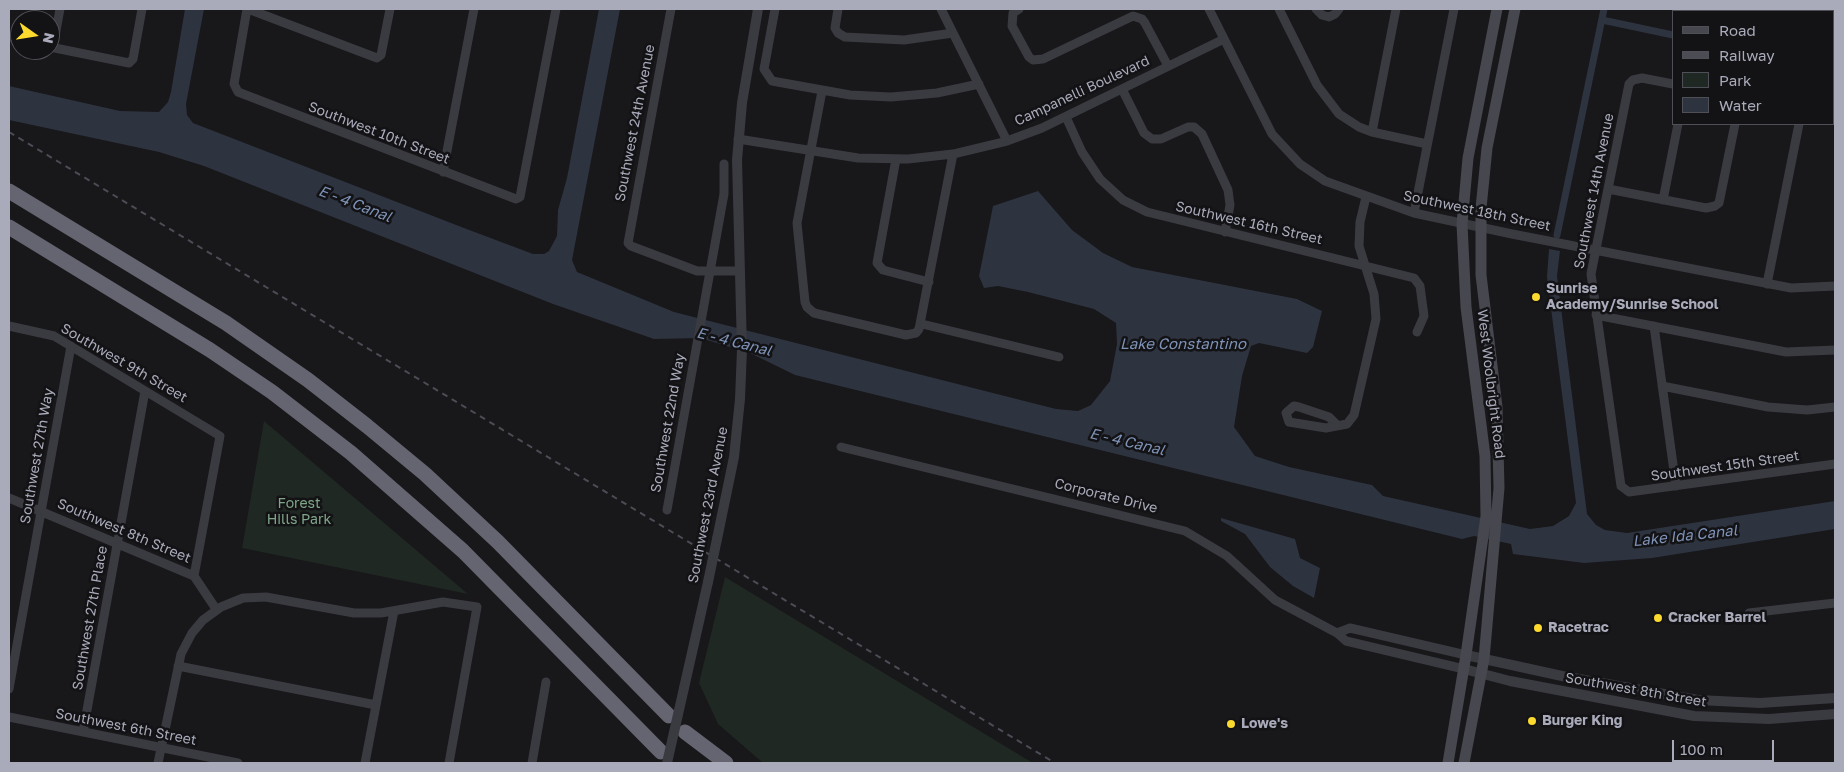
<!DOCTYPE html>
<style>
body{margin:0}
#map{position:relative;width:1844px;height:772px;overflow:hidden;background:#18171a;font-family:"Golos Text",sans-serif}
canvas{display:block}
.frame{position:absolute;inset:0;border:10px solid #a9abba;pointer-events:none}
.legend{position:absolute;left:1672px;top:10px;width:162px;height:115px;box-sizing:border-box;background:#131215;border:1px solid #4f4f57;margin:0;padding:6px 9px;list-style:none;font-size:15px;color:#a9abba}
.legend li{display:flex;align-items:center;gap:10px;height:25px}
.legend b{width:25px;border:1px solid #4f4f57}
.north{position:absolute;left:10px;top:10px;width:50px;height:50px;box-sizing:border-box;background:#131215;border:1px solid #4f4f57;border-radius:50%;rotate:103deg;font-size:14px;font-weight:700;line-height:20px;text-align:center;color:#a9abba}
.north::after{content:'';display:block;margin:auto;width:18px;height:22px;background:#fbd92e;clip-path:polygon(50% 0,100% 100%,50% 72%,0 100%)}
.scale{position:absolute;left:1672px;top:740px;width:102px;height:22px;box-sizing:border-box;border:2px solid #a9abba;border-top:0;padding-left:6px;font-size:15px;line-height:18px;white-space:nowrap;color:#a9abba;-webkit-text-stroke:4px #131215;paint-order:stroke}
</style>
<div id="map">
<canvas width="1844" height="772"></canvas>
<div class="frame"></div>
<ul class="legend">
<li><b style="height:6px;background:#46474f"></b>Road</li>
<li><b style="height:6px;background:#4b4c54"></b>Railway</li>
<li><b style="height:14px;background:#1f2822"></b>Park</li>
<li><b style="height:14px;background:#2d333f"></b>Water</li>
</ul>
<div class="north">N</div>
<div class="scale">100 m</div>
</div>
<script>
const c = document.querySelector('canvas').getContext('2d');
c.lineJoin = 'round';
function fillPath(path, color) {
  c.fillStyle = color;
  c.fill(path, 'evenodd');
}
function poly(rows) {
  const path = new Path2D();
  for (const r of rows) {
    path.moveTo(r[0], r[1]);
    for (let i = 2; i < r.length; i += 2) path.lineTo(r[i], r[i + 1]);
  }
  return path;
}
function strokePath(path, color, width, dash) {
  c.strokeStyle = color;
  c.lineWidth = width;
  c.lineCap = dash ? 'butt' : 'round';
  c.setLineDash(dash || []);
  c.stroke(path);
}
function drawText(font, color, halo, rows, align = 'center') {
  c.font = font + ' "Golos Text",sans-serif';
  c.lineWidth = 5;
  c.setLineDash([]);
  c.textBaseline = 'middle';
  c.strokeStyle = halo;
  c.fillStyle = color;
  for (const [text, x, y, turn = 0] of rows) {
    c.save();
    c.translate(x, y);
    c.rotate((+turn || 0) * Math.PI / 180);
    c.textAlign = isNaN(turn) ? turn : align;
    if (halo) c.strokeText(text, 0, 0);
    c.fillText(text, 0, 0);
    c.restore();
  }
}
const green = poly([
 [264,421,468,594,242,548],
 [725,577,1033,763,763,763,718,724,699,683]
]);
const water = poly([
 [185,9,204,9,186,104,187,115,193,123,464,228,533,254,544,254,549,251,557,236,558,210,567,178,599,9,620,9,572,260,577,272,674,312,1056,409,1078,411,1091,405,1110,381,1117,344,1116,323,1094,309,1028,292,998,286,984,288,979,276,993,206,1038,191,1072,230,1103,253,1132,267,1297,299,1322,311,1313,347,1307,353,1259,343,1251,346,1242,376,1234,427,1255,456,1289,467,1372,485,1383,496,1530,529,1553,526,1569,516,1576,503,1547,277,1549,249,1560,251,1557,276,1587,514,1596,525,1605,530,1627,533,1835,501,1835,529,1652,558,1584,563,1513,554,1511,544,1474,536,1462,539,795,375,752,354,701,338,654,339,553,304,204,166,159,152,9,120,9,86,120,111,159,112,168,102,171,92],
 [1221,518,1295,539,1300,558,1320,568,1314,598,1293,586,1270,567,1245,534,1221,521]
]);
const canal = poly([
 [1602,20,1673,35],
 [1557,235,1604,9]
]);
const minor = poly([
 [247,9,234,84,238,92,516,199,520,197,556,9],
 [248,9,377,58,381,55,390,9],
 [671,9,628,243,631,246,697,271,740,271],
 [775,9,764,69,772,81,850,95,891,97,937,93,979,84],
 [838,9,835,28,838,33,845,37,904,40,953,33],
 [941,9,1007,141],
 [1019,9,1013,13,1012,26,1029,57,1033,60,1043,59,1133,16,1142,19,1145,23,1168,66],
 [1209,9,1272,134,1300,164,1325,181,1414,213,1512,234,1791,288,1835,286],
 [1279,9,1317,85,1339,114,1359,127,1372,132,1427,144],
 [1316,9,1322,15,1329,17,1335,14,1339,9],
 [1766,9,1779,11],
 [1821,11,1821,9],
 [9,37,20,40],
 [50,47,129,63,133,59,142,9],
 [53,47,60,9],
 [1673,84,1642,78,1633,80,1629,84,1591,274,1621,486,1629,492,1835,464],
 [1122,89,1144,133,1152,139,1161,139,1188,127,1194,127,1202,134,1228,190,1230,205,1225,232],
 [822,91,797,223,805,302,807,307,814,313,906,335,916,333,919,329,953,154],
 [1833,116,1835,117],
 [1066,117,1082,152,1100,179,1123,200,1147,212,1414,278,1420,286,1424,316,1417,332],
 [1372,132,1396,9],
 [738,139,858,158,908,159,953,154,1007,141,1042,128,1224,39],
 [896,159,877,263,883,270,929,282],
 [443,172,474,9],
 [1608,189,1706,208,1715,206,1719,203,1735,124],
 [1663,200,1678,124],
 [1414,213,1454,9],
 [1767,284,1799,124],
 [1596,315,1786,352,1835,350],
 [922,324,1059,357],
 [9,326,54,336,220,436,194,576],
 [1654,326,1676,486],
 [1662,386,1768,407,1807,410,1835,407],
 [1337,425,1329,417,1299,407,1294,406,1286,413,1289,422,1326,428,1347,424,1354,415,1376,319,1374,294,1359,246,1360,222,1366,197],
 [841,447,1185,531,1227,556,1275,600,1337,633,1346,641,1464,669],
 [9,498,194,576,216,609],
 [667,510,724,194,724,164],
 [1749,613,1835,603],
 [1337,633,1350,628,1466,655],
 [178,666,376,705],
 [9,689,71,346],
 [9,717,238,763],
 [83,732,145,391],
 [158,763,181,654,192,633,203,620,221,607,243,598,266,597,354,613,381,613,443,602,477,607,449,763],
 [365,763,394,611],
 [532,763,546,682]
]);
const tertiary = poly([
 [717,539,734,457,740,399,742,349,737,160,742,103,758,9],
 [1466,655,1562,676,1698,700,1760,703,1835,698],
 [1464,669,1510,681,1694,716,1769,719,1835,714],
 [684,688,708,582]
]);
const secondary = poly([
 [1448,763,1466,655,1486,516,1485,456,1466,307,1462,224,1468,158,1497,9],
 [1464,763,1484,659,1499,488,1497,407,1481,275,1481,208,1487,148,1515,9]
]);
const motorway = poly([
 [9,191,226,323,308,380,367,426,425,474,498,542,669,716],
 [9,227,210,350,272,392,351,453,463,551,661,752],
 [685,732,726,763]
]);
const rail = poly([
 [9,132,1055,763]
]);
const tertiaryBridge = poly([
 [708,582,717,539],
 [667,763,684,688]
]);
const markers = [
 [1536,297,5,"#fbd92e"],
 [1658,618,5,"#fbd92e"],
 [1538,628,5,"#fbd92e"],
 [1532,721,5,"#fbd92e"],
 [1231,724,5,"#fbd92e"]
];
const streetNames = [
 ["Campanelli Boulevard",1082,91,-25],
 ["Southwest 24th Avenue",635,123,-79],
 ["Southwest 10th Street",379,133,21],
 ["Southwest 14th Avenue",1594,191,-79],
 ["Southwest 18th Street",1477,211,12],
 ["Southwest 16th Street",1249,223,13],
 ["Southwest 9th Street",124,363,30],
 ["West Woolbright Road",1491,384,83],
 ["Southwest 22nd Way",668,423,-80],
 ["Southwest 27th Way",37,456,-80],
 ["Southwest 15th Street",1725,466,-8],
 ["Corporate Drive",1106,496,14],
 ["Southwest 23rd Avenue",708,505,-79],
 ["Southwest 8th Street",124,531,23],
 ["Southwest 27th Place",90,618,-80],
 ["Southwest 8th Street",1636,690,10],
 ["Southwest 6th Street",126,727,11]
];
const poiNames = [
 ["Sunrise",1546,289],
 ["Academy/Sunrise School",1546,305],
 ["Cracker Barrel",1668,618],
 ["Racetrac",1548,628],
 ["Burger King",1542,721],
 ["Lowe's",1241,724]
];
const parkNames = [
 ["Forest",299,504],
 ["Hills Park",299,520]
];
const waterNames = [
 ["E - 4 Canal",355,204,21],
 ["E - 4 Canal",734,342,14],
 ["Lake Constantino",1183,344],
 ["E - 4 Canal",1127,442,13],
 ["Lake Ida Canal",1685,536,-6]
];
fillPath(green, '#1f2822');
fillPath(water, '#2d333f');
strokePath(canal, '#2d333f', 7);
strokePath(minor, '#3a3a41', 9);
strokePath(tertiary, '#3a3a41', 10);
strokePath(secondary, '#46474f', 11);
strokePath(motorway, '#646570', 15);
strokePath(rail, '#4b4c54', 2, [6, 5]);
strokePath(tertiaryBridge, '#3a3a41', 10);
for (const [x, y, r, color] of markers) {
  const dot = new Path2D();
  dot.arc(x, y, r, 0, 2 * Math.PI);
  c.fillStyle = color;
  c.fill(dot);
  strokePath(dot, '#131215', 2);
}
drawText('14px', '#a9abba', '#131215', streetNames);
drawText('bold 14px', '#a9abba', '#131215', poiNames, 'left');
drawText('14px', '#7fa688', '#131215', parkNames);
drawText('italic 15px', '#7e93b7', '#131215', waterNames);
</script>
